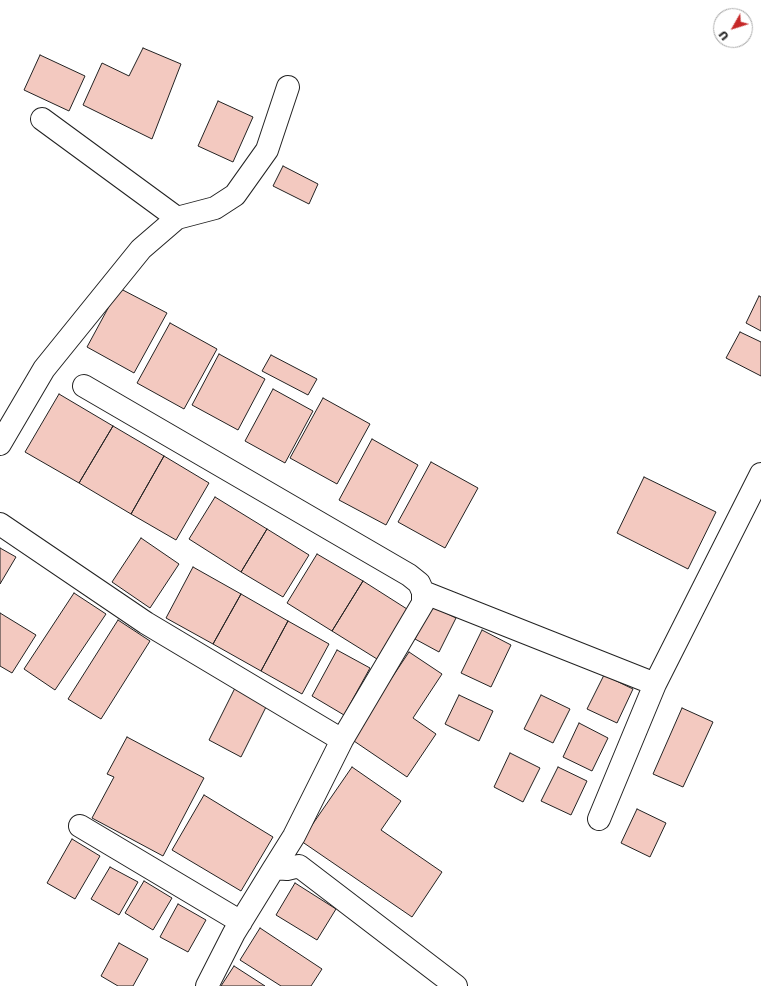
<!DOCTYPE html>
<style>
body{margin:0}
#map{position:relative;width:761px;height:986px;overflow:hidden;background:#fff;font-family:"DejaVu Sans",sans-serif}
canvas{display:block}
.north{position:absolute;left:713px;top:8px;width:40px;height:40px;box-sizing:border-box;background:#fff;border:1px solid #a7a7a7;border-radius:50%;rotate:231deg;font-size:11px;font-weight:700;line-height:16px;text-align:center;color:#222}
.north::after{content:'';display:block;margin:auto;width:14px;height:18px;background:#c62828;clip-path:polygon(50% 0,100% 100%,50% 72%,0 100%)}
</style>
<div id="map">
<canvas width="761" height="986"></canvas>
<div class="north">U</div>
</div>
<script>
const c = document.querySelector('canvas').getContext('2d');
c.lineJoin = 'round';
function fillPath(path, color) {
  c.fillStyle = color;
  c.fill(path, 'evenodd');
}
function poly(rows) {
  const path = new Path2D();
  for (const r of rows) {
    path.moveTo(r[0], r[1]);
    for (let i = 2; i < r.length; i += 2) path.lineTo(r[i], r[i + 1]);
  }
  return path;
}
function strokePath(path, color, width, dash) {
  c.strokeStyle = color;
  c.lineWidth = width;
  c.lineCap = dash ? 'butt' : 'round';
  c.setLineDash(dash || []);
  c.stroke(path);
}
const building = poly([
 [143,48,181,64,152,139,83,105,102,63,129,76,143,48],
 [40,55,85,76,69,111,24,90,40,55],
 [218,101,253,117,233,162,198,146,218,101],
 [283,166,318,184,309,204,273,186,283,166],
 [119,288,167,313,134,373,87,347,119,288],
 [759,296,761,297,761,331,746,323,759,296],
 [170,323,217,349,184,409,137,383,170,323],
 [740,332,761,342,761,376,726,358,740,332],
 [219,354,265,379,238,430,192,405,219,354],
 [271,355,317,379,308,395,262,371,271,355],
 [273,389,313,411,285,463,245,441,273,389],
 [59,394,113,426,79,483,25,452,59,394],
 [323,398,370,424,337,484,290,458,323,398],
 [113,426,164,456,131,514,79,483,113,426],
 [372,439,418,465,386,525,339,500,372,439],
 [164,456,209,483,176,540,131,514,164,456],
 [431,462,478,488,445,548,398,522,431,462],
 [644,477,716,512,688,569,617,533,644,477],
 [215,497,267,529,241,572,189,539,215,497],
 [267,529,309,555,283,597,241,572,267,529],
 [141,538,179,564,150,608,112,582,141,538],
 [0,548,16,557,0,584,0,548],
 [317,554,363,581,332,631,287,603,317,554],
 [193,567,241,594,213,644,166,618,193,567],
 [363,581,407,609,377,659,332,631,363,581],
 [74,593,106,614,55,690,24,669,74,593],
 [241,594,288,621,261,671,213,644,241,594],
 [432,606,456,618,439,652,415,639,432,606],
 [0,613,36,635,12,673,0,666,0,613],
 [118,620,150,641,101,719,68,699,118,620],
 [288,621,329,644,302,694,261,671,288,621],
 [482,630,511,645,491,687,461,673,482,630],
 [337,650,370,668,344,715,312,696,337,650],
 [409,652,442,674,413,718,436,734,407,777,351,739,409,652],
 [604,675,633,689,617,723,587,709,604,675],
 [236,686,268,703,241,757,209,740,236,686],
 [459,695,493,711,479,741,445,724,459,695],
 [541,695,570,709,553,743,524,729,541,695],
 [682,708,713,722,683,787,653,774,682,708],
 [579,723,608,738,592,771,563,757,579,723],
 [127,737,204,778,163,856,92,818,114,777,107,774,127,737],
 [510,753,540,768,523,802,494,787,510,753],
 [352,767,401,801,381,830,442,872,412,917,301,841,352,767],
 [558,767,587,781,571,815,541,801,558,767],
 [204,795,273,837,241,891,172,850,204,795],
 [637,809,666,823,650,857,621,843,637,809],
 [72,839,100,856,75,899,47,883,72,839],
 [110,867,138,882,119,915,91,899,110,867],
 [144,881,172,898,153,930,125,913,144,881],
 [295,883,336,909,317,940,276,915,295,883],
 [178,904,206,920,188,952,160,937,178,904],
 [260,928,322,969,311,986,281,986,240,960,260,928],
 [119,943,148,959,133,986,118,986,101,976,119,943],
 [234,966,265,986,221,986,234,966]
]);
const minor = poly([
 [42,119,177,218],
 [84,386,409,575,419,583,423,592,423,603,342,740,294,836,274,868],
 [0,444,44,369,141,249,177,218,215,208,235,195,267,150,288,87],
 [0,524,146,623,342,740],
 [423,592,655,684,761,474],
 [599,819,655,684],
 [80,826,241,922],
 [207,986,234,933,274,868,287,869,299,866,456,986]
]);
fillPath(building, '#f3c9c0');
strokePath(building, '#222', 1);
strokePath(minor, '#222', 24);
strokePath(minor, '#fff', 22);
</script>
